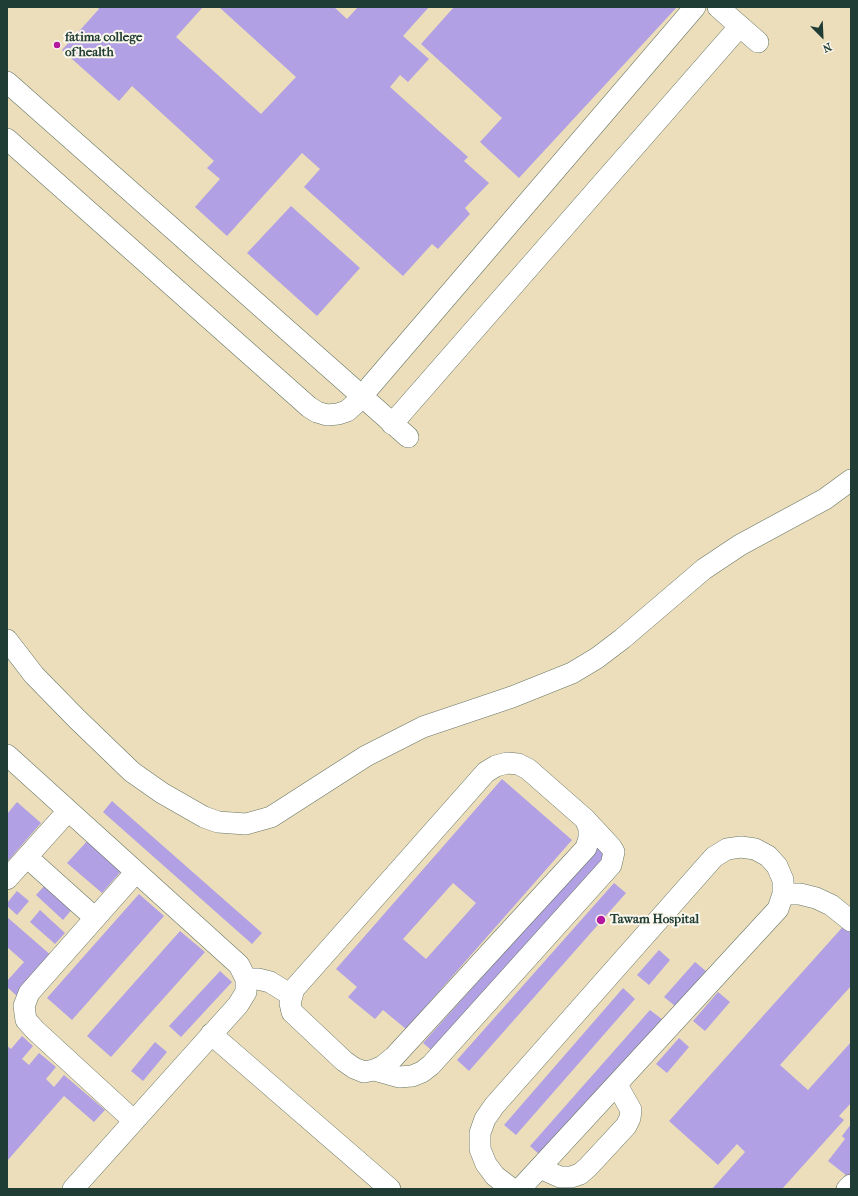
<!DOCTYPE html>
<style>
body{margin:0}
#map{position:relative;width:858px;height:1196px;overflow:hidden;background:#ecdebb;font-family:"IM FELL French Canon",serif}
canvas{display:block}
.frame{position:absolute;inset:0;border:8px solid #1f3d34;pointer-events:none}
.north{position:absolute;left:802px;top:16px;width:40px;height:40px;-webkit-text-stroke:3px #fbf7ec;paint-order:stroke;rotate:156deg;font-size:11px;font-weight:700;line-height:16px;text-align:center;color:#1f3d34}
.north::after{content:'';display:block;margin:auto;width:14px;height:18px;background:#1f3d34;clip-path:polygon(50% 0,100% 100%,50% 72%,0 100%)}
</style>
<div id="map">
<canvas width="858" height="1196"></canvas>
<div class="frame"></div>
<div class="north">N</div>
</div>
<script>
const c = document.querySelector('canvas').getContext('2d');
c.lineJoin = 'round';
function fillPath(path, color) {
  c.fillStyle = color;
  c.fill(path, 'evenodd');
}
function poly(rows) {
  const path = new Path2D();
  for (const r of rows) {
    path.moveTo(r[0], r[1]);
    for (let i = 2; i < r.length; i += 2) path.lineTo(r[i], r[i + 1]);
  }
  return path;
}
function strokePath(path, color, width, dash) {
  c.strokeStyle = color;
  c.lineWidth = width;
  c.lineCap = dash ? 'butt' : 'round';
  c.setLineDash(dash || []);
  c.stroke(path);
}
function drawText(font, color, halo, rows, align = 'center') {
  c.font = font + ' "IM FELL French Canon",serif';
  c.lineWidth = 4;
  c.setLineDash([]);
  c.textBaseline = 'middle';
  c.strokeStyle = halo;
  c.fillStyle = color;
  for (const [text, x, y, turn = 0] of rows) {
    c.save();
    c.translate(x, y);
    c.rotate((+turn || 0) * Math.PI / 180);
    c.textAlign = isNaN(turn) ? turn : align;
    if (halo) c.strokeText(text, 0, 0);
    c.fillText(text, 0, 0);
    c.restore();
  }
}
const building = poly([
 [97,7,203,7,176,37,261,114,296,77,219,7,334,7,347,19,358,7,429,7,403,36,429,59,408,82,400,75,390,87,468,157,464,161,489,183,465,208,470,214,438,249,432,244,403,276,304,187,320,169,302,153,227,236,195,207,220,179,207,168,214,161,132,86,119,101,62,50,99,9],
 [454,7,677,7,519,178,480,142,502,118,421,44],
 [291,206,360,268,317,316,247,253],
 [502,779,572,840,406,1029,383,1010,375,1019,348,997,357,987,336,969],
 [453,883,476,903,426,959,403,939],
 [112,801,262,933,252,944,103,812],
 [17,802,41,823,7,862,7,814],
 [89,839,123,869,102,893,67,863],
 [600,845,612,855,435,1053,423,1043],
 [47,883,74,907,63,920,36,895],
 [614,883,626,893,469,1071,457,1060],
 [17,891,29,901,17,915,7,906,7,903],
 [139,894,164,916,72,1020,47,998],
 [40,910,65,933,55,944,30,922],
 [7,917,53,957,18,997,7,987,7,981,24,962,7,947],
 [848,921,851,924,851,986,780,1065,808,1090,851,1042,851,1103,839,1116,844,1120,782,1189,712,1189,745,1152,737,1144,718,1165,669,1121],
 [180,931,205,952,111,1057,87,1036],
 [659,950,670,960,649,985,637,975],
 [695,962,706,971,675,1006,664,997],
 [220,971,232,982,181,1037,169,1026],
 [623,988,635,999,516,1135,504,1125],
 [718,992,730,1002,705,1031,693,1021],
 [650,1010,663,1020,541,1156,530,1146],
 [22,1036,33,1046,22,1059,29,1065,39,1053,56,1067,46,1079,54,1087,64,1075,105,1110,94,1122,64,1096,7,1161,7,1046,11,1049],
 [679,1038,689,1047,667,1073,656,1064],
 [155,1042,167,1052,143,1081,131,1071],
 [851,1124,851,1179,828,1161,845,1139,842,1136]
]);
const minor = poly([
 [718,7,758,42],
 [7,82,408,437],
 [7,139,309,407,317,412,327,415,338,414,347,411,355,404,695,7],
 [392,424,740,26],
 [7,640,34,675,77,719,132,772,162,793,204,817,218,822,246,824,271,817,366,756,423,727,512,697,572,673,597,658,622,639,704,569,740,545,825,499,851,480],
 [7,755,239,965,246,979,246,992,238,1005,73,1189],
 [507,763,518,764,528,769,585,819,589,828,589,838,586,848,394,1057,383,1066,374,1070,364,1072,354,1068,344,1061,292,1012,290,1003,294,989,486,772,496,766,507,763],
 [27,857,95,918],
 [7,879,68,811],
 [783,894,800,894,816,898,831,905,851,921],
 [246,979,258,979,270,982,291,995],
 [211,1034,390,1189],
 [374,1070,399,1077,412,1076,422,1072,431,1065,611,865,614,852,611,847,585,819],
 [134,1121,35,1030,26,1020,24,1006,29,993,136,872],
 [540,1168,560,1177,571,1177,580,1174,588,1167,626,1126,630,1118,631,1110,617,1085],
 [512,1189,495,1176,486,1164,480,1149,480,1133,485,1119,494,1106,714,857,727,849,741,847,755,849,768,856,777,866,783,880,783,894,778,909,520,1189],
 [847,1189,851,1185]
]);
const markers = [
 [57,45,4,"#b5179e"],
 [601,920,5,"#b5179e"]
];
const poiNames = [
 ["fatima college",65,38],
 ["of health",65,53],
 ["Tawam Hospital",610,920]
];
fillPath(building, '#b1a0e3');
strokePath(minor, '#677563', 22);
strokePath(minor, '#fff', 21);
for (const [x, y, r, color] of markers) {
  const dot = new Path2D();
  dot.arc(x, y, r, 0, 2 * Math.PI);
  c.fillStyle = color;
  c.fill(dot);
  strokePath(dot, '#fbf7ec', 1.5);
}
drawText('bold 13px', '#1f3d34', '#fbf7ec', poiNames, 'left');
</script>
